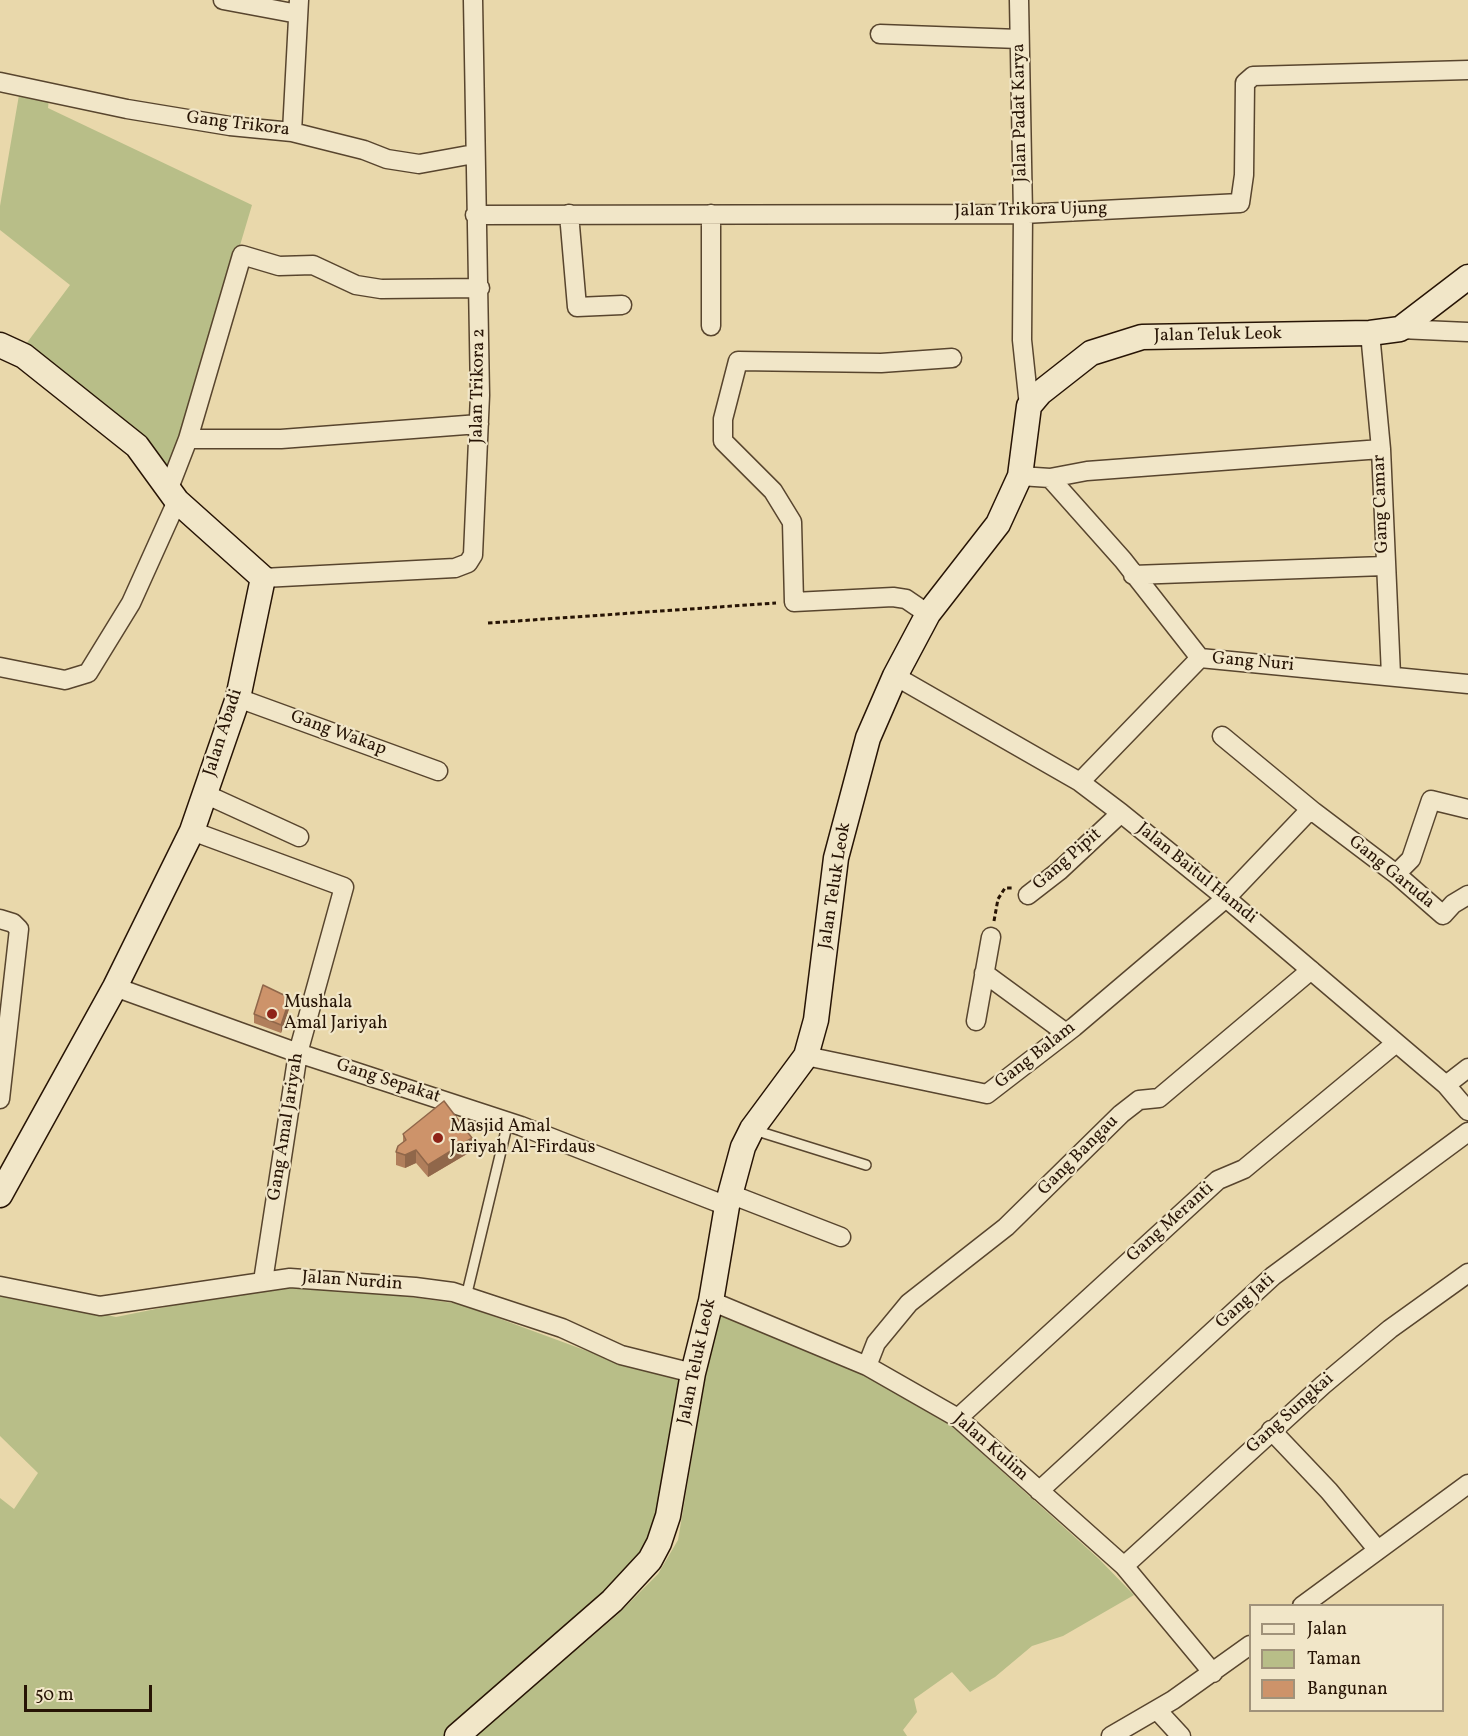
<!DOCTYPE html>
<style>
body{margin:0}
#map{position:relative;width:1468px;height:1736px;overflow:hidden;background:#e9d8ab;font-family:Vollkorn,serif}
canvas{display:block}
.legend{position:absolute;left:1249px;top:1604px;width:195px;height:108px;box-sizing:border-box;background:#f1e6c8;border:2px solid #a0927a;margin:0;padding:8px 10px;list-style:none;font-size:18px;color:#271405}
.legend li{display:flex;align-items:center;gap:12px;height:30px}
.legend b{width:30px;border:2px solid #a0927a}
.scale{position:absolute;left:24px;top:1685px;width:128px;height:27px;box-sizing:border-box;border:3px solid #271405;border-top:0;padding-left:8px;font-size:18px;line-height:21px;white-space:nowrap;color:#271405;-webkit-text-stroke:4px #f1e6c8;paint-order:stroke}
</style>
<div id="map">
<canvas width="1468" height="1736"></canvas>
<ul class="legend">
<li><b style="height:8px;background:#f1e6c8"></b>Jalan</li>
<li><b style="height:16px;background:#b8be88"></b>Taman</li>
<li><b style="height:16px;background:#cd936a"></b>Bangunan</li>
</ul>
<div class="scale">50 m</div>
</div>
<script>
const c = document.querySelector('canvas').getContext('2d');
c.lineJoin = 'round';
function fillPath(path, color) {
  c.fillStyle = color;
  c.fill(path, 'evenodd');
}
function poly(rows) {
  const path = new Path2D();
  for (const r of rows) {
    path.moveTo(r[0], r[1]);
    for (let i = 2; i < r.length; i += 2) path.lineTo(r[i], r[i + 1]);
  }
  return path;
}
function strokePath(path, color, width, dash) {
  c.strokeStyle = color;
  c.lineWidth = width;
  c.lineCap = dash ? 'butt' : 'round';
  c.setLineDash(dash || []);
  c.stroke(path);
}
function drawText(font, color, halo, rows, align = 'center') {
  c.font = font + ' Vollkorn,serif';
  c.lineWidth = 4.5;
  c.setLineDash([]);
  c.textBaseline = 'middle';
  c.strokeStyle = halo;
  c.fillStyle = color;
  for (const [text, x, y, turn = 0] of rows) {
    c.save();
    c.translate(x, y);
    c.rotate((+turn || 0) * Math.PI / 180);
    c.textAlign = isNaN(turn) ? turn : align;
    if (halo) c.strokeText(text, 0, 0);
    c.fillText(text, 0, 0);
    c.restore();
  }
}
const green = poly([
 [19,95,49,99,48,108,252,205,180,447,167,477,26,344,70,285,0,230,0,206],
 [297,1285,376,1292,460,1304,633,1368,681,1378,655,1526,643,1556,614,1589,447,1736,0,1736,0,1498,14,1509,38,1473,0,1436,0,1292,116,1317,245,1291],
 [716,1314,764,1328,858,1370,944,1419,1099,1559,1134,1595,1063,1636,1032,1646,995,1677,970,1692,952,1672,914,1699,917,1712,903,1730,907,1736,476,1736,617,1615,658,1574,678,1540]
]);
const path = poly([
 [488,623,776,603],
 [994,921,998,899,1005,888,1014,888]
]);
const lane = poly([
 [754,1130,866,1165],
 [466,1297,508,1122]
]);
const street = poly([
 [223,0,298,14],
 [1019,0,1023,214,1022,340,1029,406],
 [880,34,1019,39],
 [0,82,127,109,230,126,292,132,364,150,387,159,419,164,474,154],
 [292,132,299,0],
 [569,214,577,307,622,305],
 [711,214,711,326],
 [475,215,1023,214,1240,203,1244,175,1245,83,1253,76,1468,70],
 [1400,329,1468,332],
 [1370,333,1381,449,1391,675],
 [188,439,281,439,479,424],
 [1020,476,1050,478,1087,471,1381,449],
 [1050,478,1123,560,1200,658,1468,684],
 [169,488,188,439,242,255,279,266,313,265,356,285,381,289,480,288],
 [1133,575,1384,566],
 [263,578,455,568,468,563,473,555,480,395,473,0],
 [928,614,906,599,893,597,794,602,792,522,773,491,723,441,723,419,738,361,881,363,952,358],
 [0,667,65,680,88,673,131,603,177,501],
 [895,676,1080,782,1121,813,1226,898,1446,1085,1468,1111],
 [238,698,438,771],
 [1222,736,1314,812],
 [1080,782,1200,658],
 [205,794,299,837],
 [192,831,344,887,298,1053,263,1281],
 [1396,874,1411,859,1431,800,1468,809],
 [1028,895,1059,871,1121,813],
 [0,919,13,923,19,929,0,1099],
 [984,973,1066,1033],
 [115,987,298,1053,521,1126,727,1206],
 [976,1021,991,937],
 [806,1056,987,1094,1074,1027,1226,898,1306,814,1314,812,1396,874,1443,915,1453,904,1468,895],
 [1446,1085,1468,1068],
 [730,1194,841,1237],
 [0,1286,100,1306,290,1278,415,1287,453,1292,562,1328,621,1355,693,1373],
 [711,1301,867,1366,958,1418,1124,1566,1213,1673],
 [867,1366,876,1343,909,1303,1006,1227,1121,1114,1139,1100,1159,1098,1311,970],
 [958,1418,1218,1180,1244,1169,1396,1043],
 [1271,1430,1329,1491,1377,1549],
 [1039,1491,1273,1276,1468,1132],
 [1124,1566,1323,1385,1390,1329,1468,1273],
 [1302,1606,1468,1484],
 [1157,1710,1181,1736],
 [1111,1736,1173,1700,1250,1645]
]);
const secondary = poly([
 [0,345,24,356,137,446,177,501,263,578,238,698,192,831,115,987,0,1195],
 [457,1736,612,1601,650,1560,659,1543,668,1516,693,1373,711,1301,727,1206,743,1147,752,1129,806,1056,816,1020,836,858,868,738,895,676,928,614,998,524,1020,476,1029,406,1040,393,1091,353,1142,337,1370,333,1400,329,1468,277]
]);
const wall = poly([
 [290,1006,281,1033,254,1023,254,1014],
 [403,1134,472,1151,428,1177,416,1163,405,1168,396,1165,396,1152,403,1143]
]);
const shadedWall = poly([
 [290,998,290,1006,281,1033,281,1025],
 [472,1138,472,1151,428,1177,428,1165],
 [416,1150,416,1163,405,1168,405,1155]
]);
const building = poly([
 [263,985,290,998,281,1025,254,1014,263,985],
 [444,1101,472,1138,428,1165,416,1150,405,1155,396,1152,398,1146,406,1140,403,1134,444,1101]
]);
const markers = [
 [272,1014,6,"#8f2418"],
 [438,1138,6,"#8f2418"]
];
const streetNames = [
 ["Jalan Padat Karya",1021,113,-91],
 ["Gang Trikora",238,125,7],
 ["Jalan Trikora Ujung",1031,211,-1],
 ["Jalan Teluk Leok",1218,336,-1],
 ["Jalan Trikora 2",479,386,-89],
 ["Gang Camar",1382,504,-92],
 ["Gang Nuri",1253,663,5],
 ["Jalan Abadi",224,733,-72],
 ["Gang Wakap",338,734,20],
 ["Gang Pipit",1068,860,-41],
 ["Gang Garuda",1391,873,39],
 ["Jalan Baitul Hamdi",1196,874,39],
 ["Jalan Teluk Leok",836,886,-81],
 ["Gang Balam",1036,1056,-38],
 ["Gang Sepakat",388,1082,18],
 ["Gang Amal Jariyah",287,1127,-81],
 ["Gang Bangau",1079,1156,-45],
 ["Gang Meranti",1171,1223,-42],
 ["Jalan Nurdin",352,1282,4],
 ["Gang Jati",1246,1302,-42],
 ["Jalan Teluk Leok",698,1362,-78],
 ["Gang Sungkai",1291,1414,-42],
 ["Jalan Kulim",990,1448,41]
];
const poiNames = [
 ["Mushala",284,1004],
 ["Amal Jariyah",284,1025],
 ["Masjid Amal",450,1128],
 ["Jariyah Al-Firdaus",450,1149]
];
fillPath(green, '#b8be88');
strokePath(lane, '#58452e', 12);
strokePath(street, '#58452e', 21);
strokePath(secondary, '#271405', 27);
strokePath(path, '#271405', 3, [4.5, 3]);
strokePath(lane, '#f1e6c8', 9);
strokePath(street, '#f1e6c8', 18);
strokePath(secondary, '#f1e6c8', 24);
fillPath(wall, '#b07e5b');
fillPath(shadedWall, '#90674a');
fillPath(building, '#cd936a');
strokePath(building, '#90674a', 1.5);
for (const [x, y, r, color] of markers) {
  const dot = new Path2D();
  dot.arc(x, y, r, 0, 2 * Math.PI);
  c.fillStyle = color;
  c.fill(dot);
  strokePath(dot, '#f1e6c8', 2);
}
drawText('18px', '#271405', '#f1e6c8', streetNames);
drawText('18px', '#271405', '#f1e6c8', poiNames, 'left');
</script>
